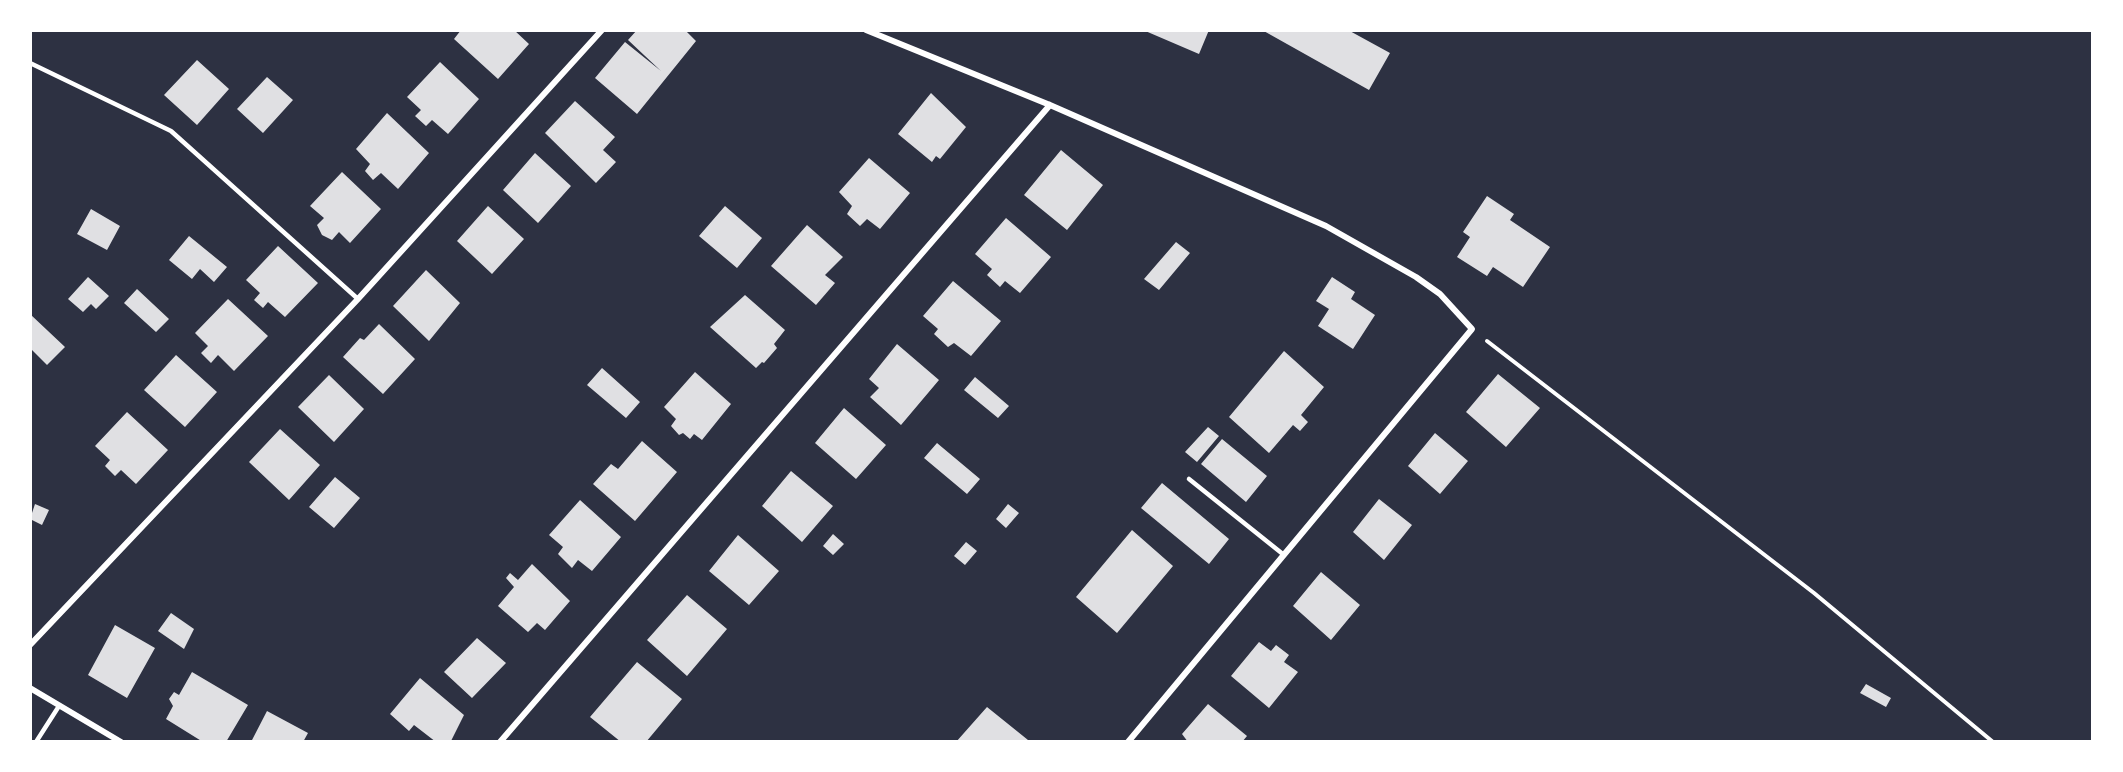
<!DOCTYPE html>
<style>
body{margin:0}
#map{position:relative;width:2123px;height:772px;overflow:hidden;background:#2d3142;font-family:"Titillium Web",sans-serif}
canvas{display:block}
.frame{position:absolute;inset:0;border:32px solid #fff;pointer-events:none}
</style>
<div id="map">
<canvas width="2123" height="772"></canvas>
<div class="frame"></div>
</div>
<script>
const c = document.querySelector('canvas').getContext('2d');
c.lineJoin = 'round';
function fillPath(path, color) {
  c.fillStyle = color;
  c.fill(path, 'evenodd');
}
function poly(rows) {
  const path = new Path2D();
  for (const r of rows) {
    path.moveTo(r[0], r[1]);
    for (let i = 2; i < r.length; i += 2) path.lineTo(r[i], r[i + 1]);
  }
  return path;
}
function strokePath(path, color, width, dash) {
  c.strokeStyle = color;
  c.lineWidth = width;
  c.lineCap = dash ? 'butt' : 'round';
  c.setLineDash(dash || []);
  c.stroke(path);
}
const building = poly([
 [461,30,514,30,529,44,498,79,454,39],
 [637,30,685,30,696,41,637,114,595,78,625,42,661,71,628,40],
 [1143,30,1209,30,1199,54],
 [1262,30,1348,30,1390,53,1369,90],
 [197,60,229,89,197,125,164,95],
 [440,62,479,99,448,134,432,120,426,126,415,116,421,110,407,97],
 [267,77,293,100,263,133,237,109],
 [931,93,966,127,940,159,936,156,932,162,898,134],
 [575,101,615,137,603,150,616,162,596,183,545,133],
 [387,113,429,153,398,189,381,173,373,180,365,171,370,164,356,149],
 [1061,150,1103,185,1067,230,1024,195],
 [535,153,571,186,538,223,503,190],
 [869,158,910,193,880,229,867,219,860,226,847,214,852,206,839,192],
 [342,172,381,209,350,243,339,232,332,240,322,235,317,225,324,218,310,206],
 [1487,196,1514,214,1510,220,1550,247,1523,287,1493,267,1487,276,1457,257,1470,237,1463,232],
 [488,206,524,239,492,274,457,241],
 [725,206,762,238,737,268,699,236],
 [91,209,120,226,107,250,77,234],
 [1006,218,1051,257,1020,293,1005,281,1000,287,987,275,992,269,975,254],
 [807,225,843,257,825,275,835,283,816,305,771,266],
 [189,236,227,267,214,282,200,269,192,279,169,260],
 [1176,242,1190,253,1159,290,1144,279],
 [278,246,318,283,285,317,268,302,263,308,254,300,260,293,246,280],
 [426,270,460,303,429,341,393,306],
 [88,277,109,296,96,309,91,304,83,312,68,299],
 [1332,277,1355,292,1351,299,1375,315,1353,349,1318,326,1329,309,1316,301],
 [953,281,1001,321,971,356,954,343,948,347,934,334,938,329,923,316],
 [137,289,169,319,156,332,124,303],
 [745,295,785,330,774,344,777,348,764,363,762,362,756,368,710,327],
 [228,299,268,336,234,371,218,355,211,363,201,353,208,346,195,333],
 [30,314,65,347,47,365,30,348],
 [379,324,415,359,383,394,343,357,360,338,364,340],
 [897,344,939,380,901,425,870,397,879,388,869,379],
 [1284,351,1324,387,1301,415,1308,422,1300,431,1293,425,1269,453,1229,417],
 [176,355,217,392,185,427,144,390],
 [602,368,640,402,626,418,587,385],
 [695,372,731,404,702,440,694,434,690,439,683,433,679,435,671,426,676,419,664,407],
 [1498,374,1540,408,1506,447,1466,412],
 [329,375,364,409,334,442,298,407],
 [975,377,1009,406,998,418,964,390],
 [844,408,886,445,856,479,815,443],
 [127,412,168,450,136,484,121,470,115,476,105,466,110,460,95,446],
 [1208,427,1219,436,1197,462,1185,452],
 [280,429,320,465,289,500,249,462],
 [1435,433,1468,461,1440,494,1408,466],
 [1222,439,1267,476,1246,502,1201,464],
 [642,441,677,472,635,521,593,484,611,464,618,469],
 [937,443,980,479,967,494,924,458],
 [791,471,833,506,802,542,762,506],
 [335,477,360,498,334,528,309,507],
 [1162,483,1229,539,1209,564,1141,508],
 [1379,499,1412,525,1384,560,1353,532],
 [580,500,621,537,592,571,578,560,572,568,558,554,563,547,549,535],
 [35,504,49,510,42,525,30,519],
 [1008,504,1019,513,1006,528,996,519],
 [1132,530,1173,566,1117,633,1076,597],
 [833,534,844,544,833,555,823,546],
 [738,535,779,571,749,605,709,571],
 [966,542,977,551,965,565,954,556],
 [532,564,570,601,545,630,537,623,528,632,498,606,514,587,506,578,510,573,518,580],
 [1321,572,1360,605,1331,640,1293,606],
 [687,595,727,629,687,676,647,640],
 [171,613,194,629,184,649,158,631],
 [115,625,155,648,127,698,88,675],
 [477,638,506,663,472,698,444,672],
 [1259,642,1271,651,1276,645,1289,655,1284,662,1298,672,1269,708,1231,676],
 [637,662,682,699,646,742,621,742,590,717],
 [192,672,248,705,226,742,203,742,166,719,173,706,169,699,174,692,179,695],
 [420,678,464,715,451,741,436,742,414,725,409,731,390,714],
 [1866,684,1891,698,1886,707,1860,693],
 [1208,704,1247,736,1242,742,1188,742,1182,734],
 [987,707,1028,740,1027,742,956,742],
 [267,711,308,733,303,742,251,742]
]);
const path = poly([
 [1487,341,1814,593,1993,742]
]);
const service = poly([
 [30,63,171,131,358,299],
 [1189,479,1284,555],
 [36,742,59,706]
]);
const minor = poly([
 [866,30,1050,105,1326,226,1416,277,1440,294,1472,329,1128,742],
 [30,645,358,299,602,30],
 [30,688,121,742],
 [500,742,1050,105]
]);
fillPath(building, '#e0e0e3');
strokePath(path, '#fff', 4);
strokePath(service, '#fff', 4.5);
strokePath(minor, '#fff', 6);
</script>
